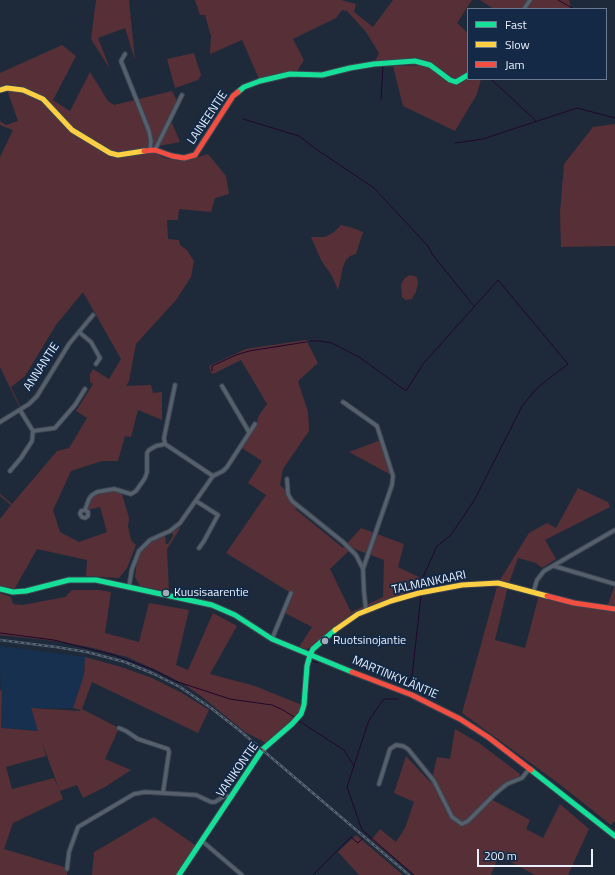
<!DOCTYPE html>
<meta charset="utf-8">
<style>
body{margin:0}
#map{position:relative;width:615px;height:875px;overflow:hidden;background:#1e2a3a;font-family:"Titillium Web",sans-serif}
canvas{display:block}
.legend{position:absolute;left:467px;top:8px;width:140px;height:72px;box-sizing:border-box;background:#132945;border:1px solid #69798f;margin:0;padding:5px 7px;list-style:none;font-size:12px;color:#e9f1fd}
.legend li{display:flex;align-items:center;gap:8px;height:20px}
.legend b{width:20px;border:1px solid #69798f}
.scale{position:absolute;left:477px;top:849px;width:116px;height:18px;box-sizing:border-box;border:2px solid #e9f1fd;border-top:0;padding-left:5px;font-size:12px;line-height:14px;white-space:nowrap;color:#e9f1fd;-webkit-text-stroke:3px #132945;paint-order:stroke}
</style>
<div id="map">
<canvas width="615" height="875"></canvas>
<ul class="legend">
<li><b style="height:5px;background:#16e098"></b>Fast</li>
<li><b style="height:5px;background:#ffcf43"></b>Slow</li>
<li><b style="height:5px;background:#f24e42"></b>Jam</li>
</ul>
<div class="scale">200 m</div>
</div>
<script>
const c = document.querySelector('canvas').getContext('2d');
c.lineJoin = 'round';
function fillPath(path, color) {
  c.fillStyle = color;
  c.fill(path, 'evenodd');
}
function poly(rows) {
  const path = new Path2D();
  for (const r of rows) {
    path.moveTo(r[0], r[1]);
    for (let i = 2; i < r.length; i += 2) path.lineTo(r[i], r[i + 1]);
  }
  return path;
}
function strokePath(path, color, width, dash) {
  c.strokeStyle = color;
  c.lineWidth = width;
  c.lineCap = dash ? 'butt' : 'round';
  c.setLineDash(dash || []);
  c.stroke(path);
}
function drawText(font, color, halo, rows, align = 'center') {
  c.font = font + ' "Titillium Web",sans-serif';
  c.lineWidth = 4;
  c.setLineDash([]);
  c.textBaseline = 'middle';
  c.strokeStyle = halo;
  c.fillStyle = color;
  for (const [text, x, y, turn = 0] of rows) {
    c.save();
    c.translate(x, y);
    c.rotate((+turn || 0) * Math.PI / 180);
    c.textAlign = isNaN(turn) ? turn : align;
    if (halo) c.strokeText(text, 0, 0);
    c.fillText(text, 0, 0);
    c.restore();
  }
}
const built = poly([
 [0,646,85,657,84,675,73,708,31,708,38,731,1,728]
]);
const green = poly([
 [96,0,129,0,135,60,125,28,98,38,110,69,91,39],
 [195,0,341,0,356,4,354,12,373,27,393,0,472,0,457,23,468,33,468,79,481,79,477,94,455,131,403,106,393,66,428,65,415,61,374,64,379,53,366,32,347,11,342,10,336,18,293,39,304,60,296,73,260,81,242,40,210,54,211,36,205,15,200,15],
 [480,0,569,0,571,8,571,9,494,9],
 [62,45,76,56,53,100,70,111,90,72,108,101,114,105,172,91,178,103,168,120,172,123,180,142,148,148,164,158,184,161,208,154,226,176,229,194,215,198,211,212,179,209,178,220,167,220,168,239,179,240,180,245,187,250,194,261,191,277,176,300,136,344,129,381,126,386,151,385,153,393,162,392,162,420,138,410,131,437,125,436,118,461,102,461,71,471,53,510,60,532,79,542,107,532,100,507,88,510,88,507,90,500,97,494,114,491,122,494,129,518,128,526,131,540,136,545,127,568,119,578,86,576,87,560,37,549,15,588,12,589,0,586,0,519,11,505,0,496,0,494,12,504,57,451,69,448,87,418,76,411,93,384,90,382,90,374,93,369,109,379,121,359,83,292,56,325,25,376,11,387,20,406,19,406,0,367,0,157,13,130,0,125,0,121,6,125,18,121,6,87,0,88,0,73],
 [194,53,201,75,198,80,175,88,167,59],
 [615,124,615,246,561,247,560,212,564,164,593,127],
 [341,225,353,228,363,232,356,254,350,256,346,260,343,267,338,290,332,276,321,260,311,237,325,237,334,232],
 [410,275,417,277,418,283,416,292,412,299,406,300,402,297,401,284,405,278],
 [306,340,318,363,298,381,308,412,309,431,283,469,280,485,301,506,295,509,343,548,361,528,404,544,398,567,423,579,419,593,391,598,353,613,310,648,306,649,299,647,312,627,283,612,291,593,226,553,266,495,248,483,262,461,242,448,256,425,259,415,267,404,241,360,213,374,211,373,209,366,246,349],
 [352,548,384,560,383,597,351,612,330,569],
 [381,440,393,476,349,452],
 [578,488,608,502,610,507,545,540,556,559,542,568,536,563,518,558,508,586,495,640,525,648,539,595,533,593,534,590,607,607,615,585,615,821,611,825,558,783,462,713,498,583,529,533,547,523,556,528],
 [181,527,167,549,169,592,140,586,135,577,137,560,141,552,149,543,165,535,166,544,168,544,173,536,172,532],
 [72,590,99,590,111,592,105,633,139,642,149,603,189,610,176,665,188,670,213,613,237,626,210,674,255,686,302,705,304,705,292,724,266,743,245,732,201,696,182,683,156,670,127,657,89,647,55,641,0,635,0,593,11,597,13,604,23,605,65,597],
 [85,657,121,667,152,678,182,693,209,710,198,733,92,682,82,709,119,728,105,759,131,770,105,787,83,798,77,785,60,791,63,799,13,823,4,849,64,867,67,869,67,875,0,875,0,690,2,691,1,728,38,731,31,708,80,711,81,710,73,708,84,675],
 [42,742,59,789,54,778,12,789,6,767,46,756],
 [455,729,479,743,520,774,519,777,506,782,489,798,530,820,526,829,543,838,560,804,589,829,568,875,535,875,509,861,498,857,491,875,414,875,371,839,373,838,380,829,396,842,405,828,414,802,394,793,406,756,431,783,437,757,450,759],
 [154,817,198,847,179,875,92,875,94,852],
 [356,835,403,875,359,875,338,852]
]);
const stream = poly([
 [558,0,574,9],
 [491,79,536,121],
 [381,99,383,65],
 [243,119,299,136,316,149,374,188,428,246,432,254,474,306],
 [455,143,483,139,577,108,615,118],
 [310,341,320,341,332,343,359,357,406,391,423,364,498,280,568,364,538,387,522,406,475,499,451,535,437,546,423,577,422,589],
 [212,371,212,366,236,355,249,351,306,342],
 [0,633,54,640,114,655,154,670,175,681,230,699,272,705,283,710,294,717],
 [312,661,318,663],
 [404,688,412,676,421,596],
 [398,699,384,699,369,720,347,787,362,830,414,875],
 [299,721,344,750,354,766],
 [313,875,351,837,358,843,362,839]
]);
const street = poly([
 [524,9,530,0],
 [125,54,121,61,149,131,151,141,150,150],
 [155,150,182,95],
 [79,332,91,342,100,358,96,364],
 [175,385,164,438,165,444,213,476],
 [222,386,249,432],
 [343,402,377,426,393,476,392,485,363,569,364,592,366,610],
 [20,410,33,431,55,428,75,405,85,389],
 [0,422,29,404,37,396,69,344,93,315],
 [10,471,21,458,32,441,33,431],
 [287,479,288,494,292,501,343,542,356,555,363,569],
 [196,501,218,515,204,541,199,548],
 [85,510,89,499,92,495,97,492,114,489,131,494,136,491,145,478,147,472,147,453,149,450,156,446,165,444],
 [85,510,88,512,88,516,85,518,82,517,80,514,81,511,85,510],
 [554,566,615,584],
 [129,586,132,569,139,551,150,540,170,531,180,523,213,476,223,471,227,467,255,424],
 [533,593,537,580,544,571,615,530],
 [272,639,291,593],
 [119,728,126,731,138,739,168,749,169,752,163,793],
 [379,784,390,749,396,745,403,746,408,749,434,781,452,817,462,824,468,821,496,793,507,784,522,778,530,768],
 [202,841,242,875],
 [67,869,69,852,78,827,134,794,145,792,196,795,211,802,215,802,226,795,231,798]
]);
const fast = poly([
 [238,92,244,87,260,81,290,74,322,75,350,68,374,64,415,61,430,65,450,80,456,82,468,75],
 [0,589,13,592,26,591,69,580,96,580,212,605,235,615,272,639,352,672],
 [531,770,615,836],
 [179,875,262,750,292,724,301,714,304,705,307,666,310,655,313,649,335,630]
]);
const slow = poly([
 [0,90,7,88,23,90,43,99,72,130,110,153,118,155,144,151],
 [335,630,358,614,391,601,419,593,462,585,498,583,547,596]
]);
const jam = poly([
 [144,151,155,150,172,156,184,158,195,155,233,96,238,92],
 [547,596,574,603,615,609],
 [352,672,412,695,460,719,488,737,531,770]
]);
const rail = poly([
 [0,640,56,647,87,652,125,662,154,674,180,687,211,708,239,730,409,875]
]);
const markers = [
 [166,593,4,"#a2abb9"],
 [325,641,4,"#a2abb9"]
];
const streetNames = [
 ["LAINEENTIE",208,118,-56],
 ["ANNANTIE",42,367,-57],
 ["TALMANKAARI",429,583,-12],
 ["MARTINKYLÄNTIE",395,678,23],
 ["VANIKONTIE",238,770,-55]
];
const poiNames = [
 ["Kuusisaarentie",174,593],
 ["Ruotsinojantie",333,641]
];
fillPath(built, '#183050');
fillPath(green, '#563036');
strokePath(stream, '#22072d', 1);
strokePath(street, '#3b4450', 5.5);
strokePath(fast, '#3b4450', 7);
strokePath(slow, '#3b4450', 7);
strokePath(jam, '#3b4450', 7);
strokePath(street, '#56606c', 3.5);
strokePath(fast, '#16e098', 5);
strokePath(slow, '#ffcf43', 5);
strokePath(jam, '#f24e42', 5);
strokePath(rail, '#5b6571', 2.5);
strokePath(rail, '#132945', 1, [3]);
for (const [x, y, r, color] of markers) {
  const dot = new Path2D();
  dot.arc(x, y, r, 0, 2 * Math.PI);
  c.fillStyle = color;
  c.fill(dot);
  strokePath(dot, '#132945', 1.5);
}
drawText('12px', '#e9f1fd', '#132945', streetNames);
drawText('12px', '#e9f1fd', '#132945', poiNames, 'left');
</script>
